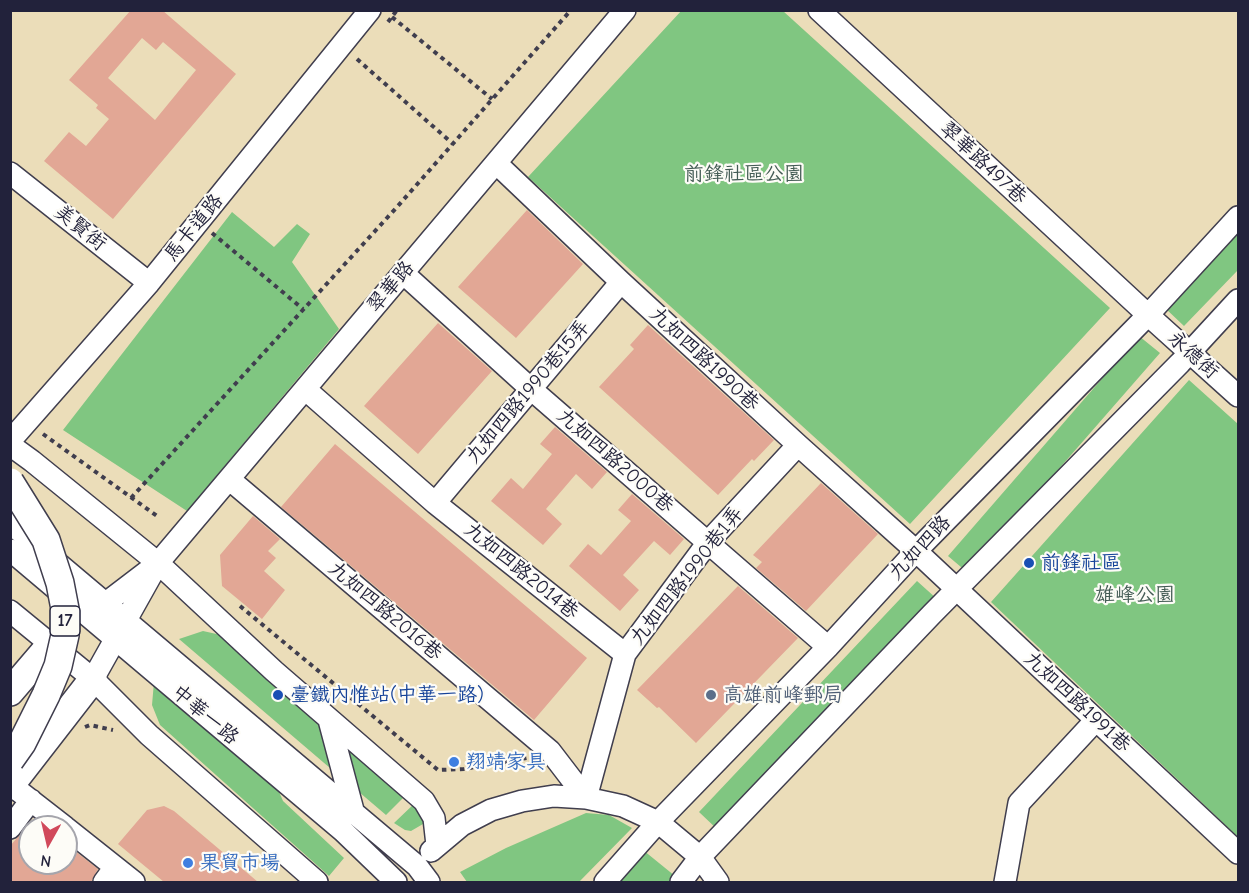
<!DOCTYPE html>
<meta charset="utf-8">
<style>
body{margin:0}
#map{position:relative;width:1249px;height:893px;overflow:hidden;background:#ebddb9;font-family:"Comic Neue",sans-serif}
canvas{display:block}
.frame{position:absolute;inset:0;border:12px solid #22223b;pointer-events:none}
.north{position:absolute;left:18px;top:815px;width:60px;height:60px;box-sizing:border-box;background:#fdfcf7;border:2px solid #a5a5ac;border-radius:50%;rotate:188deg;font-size:16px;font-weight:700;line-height:24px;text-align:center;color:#22223b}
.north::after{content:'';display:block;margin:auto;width:21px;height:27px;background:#d1495b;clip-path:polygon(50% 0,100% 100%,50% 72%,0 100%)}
</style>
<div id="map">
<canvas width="1249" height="893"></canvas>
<div class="frame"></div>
<div class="north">N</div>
</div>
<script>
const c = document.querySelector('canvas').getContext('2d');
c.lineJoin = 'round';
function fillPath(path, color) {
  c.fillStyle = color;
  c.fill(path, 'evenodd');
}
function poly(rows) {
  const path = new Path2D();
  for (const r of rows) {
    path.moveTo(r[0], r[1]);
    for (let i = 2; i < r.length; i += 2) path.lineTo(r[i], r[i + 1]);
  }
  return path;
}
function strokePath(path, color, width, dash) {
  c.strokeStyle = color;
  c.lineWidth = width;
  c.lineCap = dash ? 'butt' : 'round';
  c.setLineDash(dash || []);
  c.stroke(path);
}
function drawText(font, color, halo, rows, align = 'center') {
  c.font = font + ' "Comic Neue","LXGW WenKai TC",sans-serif';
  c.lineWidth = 4.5;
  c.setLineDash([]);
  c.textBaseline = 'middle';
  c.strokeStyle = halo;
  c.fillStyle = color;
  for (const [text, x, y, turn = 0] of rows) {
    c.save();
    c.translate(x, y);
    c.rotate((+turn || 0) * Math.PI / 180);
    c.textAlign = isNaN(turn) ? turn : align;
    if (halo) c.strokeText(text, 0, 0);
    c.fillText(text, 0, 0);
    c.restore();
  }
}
const green = poly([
 [682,10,783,11,1110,308,910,524,528,177],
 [232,212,274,247,297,224,310,234,292,262,339,329,187,511,63,430],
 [1238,232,1238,270,1184,326,1165,308],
 [1139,336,1160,353,968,573,948,556],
 [1189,380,1238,424,1238,837,991,602],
 [917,581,937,599,718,830,699,812],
 [203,631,221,635,324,723,337,774,179,639],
 [154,682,274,780,283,801,344,858,329,876,160,725,152,705],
 [341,737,407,794,386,815,352,786],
 [416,802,425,815,423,824,411,831,405,830,394,823],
 [586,813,609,815,632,828,579,882,467,882,460,872,506,848],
 [643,850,675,876,670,882,614,882]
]);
const building = poly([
 [131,10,162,10,236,74,113,219,44,161,69,132,86,146,109,119,96,108,98,105,69,80],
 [142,38,156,50,163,42,196,70,155,120,108,78],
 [527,210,583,264,516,338,458,287],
 [438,323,492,371,418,454,364,406],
 [648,325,774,440,754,461,752,459,718,495,599,387,634,349,630,345],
 [555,427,607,472,592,489,576,474,546,509,562,524,543,545,491,501,511,478,523,489,552,454,540,444],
 [335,444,587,658,534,720,281,507],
 [821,483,878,534,806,611,756,568,762,562,753,555],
 [632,494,684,539,670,555,654,541,623,575,639,590,620,611,569,566,588,544,601,555,631,521,618,510],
 [253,516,280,539,268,551,276,558,264,571,285,590,262,619,222,586,220,555],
 [738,586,798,638,696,743,659,707,657,708,637,690],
 [164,806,174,811,258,882,164,882,118,844,147,810],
 [30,823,30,863,66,863,66,844,98,869,91,882,10,882,10,846]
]);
const path = poly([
 [392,17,492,99],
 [388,22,397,10],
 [357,59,453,144],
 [212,233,303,309],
 [43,434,157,516],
 [131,498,397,207,571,10],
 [240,606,438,770,464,769,527,758],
 [85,727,90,725,113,730]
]);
const minor = poly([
 [819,10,1148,315,1238,396],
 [496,163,621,282,798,445,916,551,1238,853],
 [10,173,149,283],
 [403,273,531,389,828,647],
 [305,389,435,503,625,654,586,798],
 [10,441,149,283,370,10],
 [10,445,32,461,158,563,274,671,424,801,434,818,437,845],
 [229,479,550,751,586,798],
 [435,503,621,282],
 [10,523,417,866,429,882],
 [10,550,343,831,396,882],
 [10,611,93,679,149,735,317,882],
 [94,612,153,567],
 [625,654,709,541,798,445],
 [93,679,158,563,625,10],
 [329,720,354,814],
 [11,785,65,827],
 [10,828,31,800],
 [66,828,134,882],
 [431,851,462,825,491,810,522,801,554,796,586,798,623,806,658,822,700,857,718,882],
 [104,882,115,867],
 [605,882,658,822,828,647,916,551,1148,315,1238,217],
 [681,882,700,857,932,614,1180,363,1238,300],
 [1005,882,1019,803,1096,720]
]);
const major = poly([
 [10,692,51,644],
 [10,786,93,679]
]);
const majorBridge = poly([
 [10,482,46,540,60,583,65,609,65,635,58,666,46,695,22,743,10,760]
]);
const markers = [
 [1029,563,6,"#1a4fb4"],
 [278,695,6,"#1a4fb4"],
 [711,695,6,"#5c6f8a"],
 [454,762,6,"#3f7fe0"],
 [188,863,6,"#3f7fe0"]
];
const shields = [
 [65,621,30]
];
const shieldNames = [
 ["17",65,621]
];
const streetNames = [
 ["翠華路497巷",983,163,43],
 ["美賢街",80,228,39],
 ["馬卡道路",194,228,-51],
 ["翠華路",391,287,-50],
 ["永德街",1193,355,42],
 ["九如四路1990巷",704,359,43],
 ["九如四路1990巷15弄",528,392,-50],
 ["九如四路2000巷",615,461,41],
 ["九如四路",920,548,-47],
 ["九如四路2014巷",521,571,39],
 ["九如四路1990巷1弄",687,576,-52],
 ["九如四路2016巷",385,611,40],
 ["九如四路1991巷",1077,702,43],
 ["中華一路",205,715,40]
];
const parkNames = [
 ["前鋒社區公園",744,174],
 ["雄峰公園",1135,595]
];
const transitNames = [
 ["前鋒社區",1041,563],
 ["臺鐵內惟站(中華一路)",290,695]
];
const serviceNames = [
 ["高雄前峰郵局",723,695]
];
const shopNames = [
 ["翔靖家具",466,762],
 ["果貿市場",200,863]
];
fillPath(green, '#80c681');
fillPath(building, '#e2a795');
strokePath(minor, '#403e4e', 24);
strokePath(major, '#403e4e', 30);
strokePath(path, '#403e4e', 4, [4.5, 4.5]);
strokePath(minor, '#fff', 21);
strokePath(major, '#fff', 27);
strokePath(majorBridge, '#403e4e', 30, []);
strokePath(majorBridge, '#fff', 27);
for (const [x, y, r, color] of markers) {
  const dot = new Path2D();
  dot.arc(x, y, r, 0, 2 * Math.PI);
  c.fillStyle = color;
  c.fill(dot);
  strokePath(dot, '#fdfcf7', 2);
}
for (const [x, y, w] of shields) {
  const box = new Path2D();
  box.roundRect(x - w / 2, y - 15, w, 30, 4.5);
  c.fillStyle = '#fdfcf7';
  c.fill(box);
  strokePath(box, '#22223b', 1.5);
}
drawText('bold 18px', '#22223b', null, shieldNames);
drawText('20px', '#22223b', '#fdfcf7', streetNames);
drawText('20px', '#435b54', '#fdfcf7', parkNames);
drawText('20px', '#164399', '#fdfcf7', transitNames, 'left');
drawText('20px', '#4e5e75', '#fdfcf7', serviceNames, 'left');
drawText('20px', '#366cbe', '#fdfcf7', shopNames, 'left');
</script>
